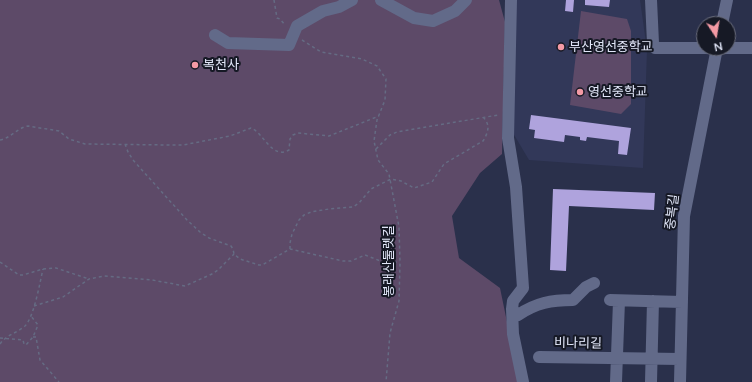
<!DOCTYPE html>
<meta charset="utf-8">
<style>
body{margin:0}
#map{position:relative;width:752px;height:382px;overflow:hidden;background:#2a304b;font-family:Lato,sans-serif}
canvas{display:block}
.north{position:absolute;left:696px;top:16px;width:40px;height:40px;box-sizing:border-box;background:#161925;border:1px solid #686b7a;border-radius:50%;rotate:168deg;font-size:11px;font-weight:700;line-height:16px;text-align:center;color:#e2e7f9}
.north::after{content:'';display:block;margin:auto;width:14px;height:18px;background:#f49aa5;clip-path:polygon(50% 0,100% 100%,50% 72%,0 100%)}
</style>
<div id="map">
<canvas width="752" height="382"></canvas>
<div class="north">N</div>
</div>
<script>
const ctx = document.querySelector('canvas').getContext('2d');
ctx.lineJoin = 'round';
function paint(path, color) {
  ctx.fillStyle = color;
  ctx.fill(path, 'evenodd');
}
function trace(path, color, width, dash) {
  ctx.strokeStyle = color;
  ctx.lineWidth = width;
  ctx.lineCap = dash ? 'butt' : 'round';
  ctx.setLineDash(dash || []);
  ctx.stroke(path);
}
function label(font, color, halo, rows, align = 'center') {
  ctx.font = font + ' Lato,"Noto Sans KR",sans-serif';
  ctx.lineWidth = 4;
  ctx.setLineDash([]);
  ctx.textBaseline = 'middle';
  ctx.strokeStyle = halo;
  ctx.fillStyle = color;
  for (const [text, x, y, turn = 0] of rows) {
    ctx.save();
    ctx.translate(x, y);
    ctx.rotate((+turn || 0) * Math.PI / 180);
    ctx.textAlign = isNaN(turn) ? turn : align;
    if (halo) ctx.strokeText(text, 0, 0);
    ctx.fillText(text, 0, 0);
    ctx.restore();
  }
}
paint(new Path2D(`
 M514 0H640L647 50 643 168 529 160 513 133Z`), '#323859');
paint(new Path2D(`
 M0 0H499L505 22 502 154 480 173 452 216 459 258 500 288 513 351 522 382H0Z
 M581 11 627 19 631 31V104L621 114 570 105Z`), '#5d4a68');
paint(new Path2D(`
 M566 0H574L573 12 565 11Z
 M585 0H610L609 7 585 5Z
 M531 115 631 128 627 155 618 154 619 141 587 137 586 141 580 140V137L565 135 564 142 534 138 535 130 529 129Z
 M553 189 655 193 654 210 569 206 566 271 550 270Z`), '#afa3dd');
trace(new Path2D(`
 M274 0 277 18 280 19 285 25
 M302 40 321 52 362 59 377 66 386 79 385 100 377 120 374 141 378 160 389 174 399 227 400 262 399 301 390 333 386 382
 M0 140C11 138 17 128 28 126L59 131 69 139 85 144 171 145H183L230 136 251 128C263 132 272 160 289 150L290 139 293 135 298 133 329 136 379 116
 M125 144 128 152 133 160 187 220 200 232 209 238 231 246 233 249 234 254 240 259 259 265H262L290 249 343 261H351L365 255 383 262H400
 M376 149 390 135 397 132 498 115
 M290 249V243L292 234 299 220 304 215 311 212 329 209 353 207 359 203 371 189 391 179 401 181 414 188 432 182 444 164 483 141C488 133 491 125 483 117
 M0 262 19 275H23L43 269 56 268 89 279
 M34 306 63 297 89 279 104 276 152 280 185 286 212 274 218 270 234 254
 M33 337H36L40 360 59 382
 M0 338 23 340 24 344 26 345 33 337 38 325 31 316
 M0 344C6 335 17 333 25 326 34 317 40 282 43 269`), '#656b83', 1.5, [3, 3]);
trace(new Path2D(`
 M381 0 414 18 433 21 455 11 466 0
 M511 0 508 138 516 187 523 288 513 301 512 309 518 315C536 303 551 300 573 300L586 287 594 283
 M651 0 653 43 655 48H752
 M722 24 727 0
 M215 35 228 43 289 45 297 26 323 11 339 7 352 0
 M610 300 682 302
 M512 309 513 334 523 382
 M539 357 680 359
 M616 382 619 301
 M651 382 653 301
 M680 382 684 216 717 48`), '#626a89', 12);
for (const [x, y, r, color] of [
 [561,47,4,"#f49aa5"],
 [195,65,4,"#f49aa5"],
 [580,92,4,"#f49aa5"]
]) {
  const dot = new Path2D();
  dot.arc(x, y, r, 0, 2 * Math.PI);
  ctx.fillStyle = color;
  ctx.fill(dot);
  trace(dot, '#161925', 1.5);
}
label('13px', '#e2e7f9', '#161925', [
 ["부산영선중학교",569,47],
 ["복천사",203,65],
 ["영선중학교",588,92]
], 'left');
label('13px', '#e2e7f9', '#161925', [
 ["중복길",672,212,-83],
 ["봉래산둘렛길",389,261,-90],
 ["비나리길",578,343,1]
]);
</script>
